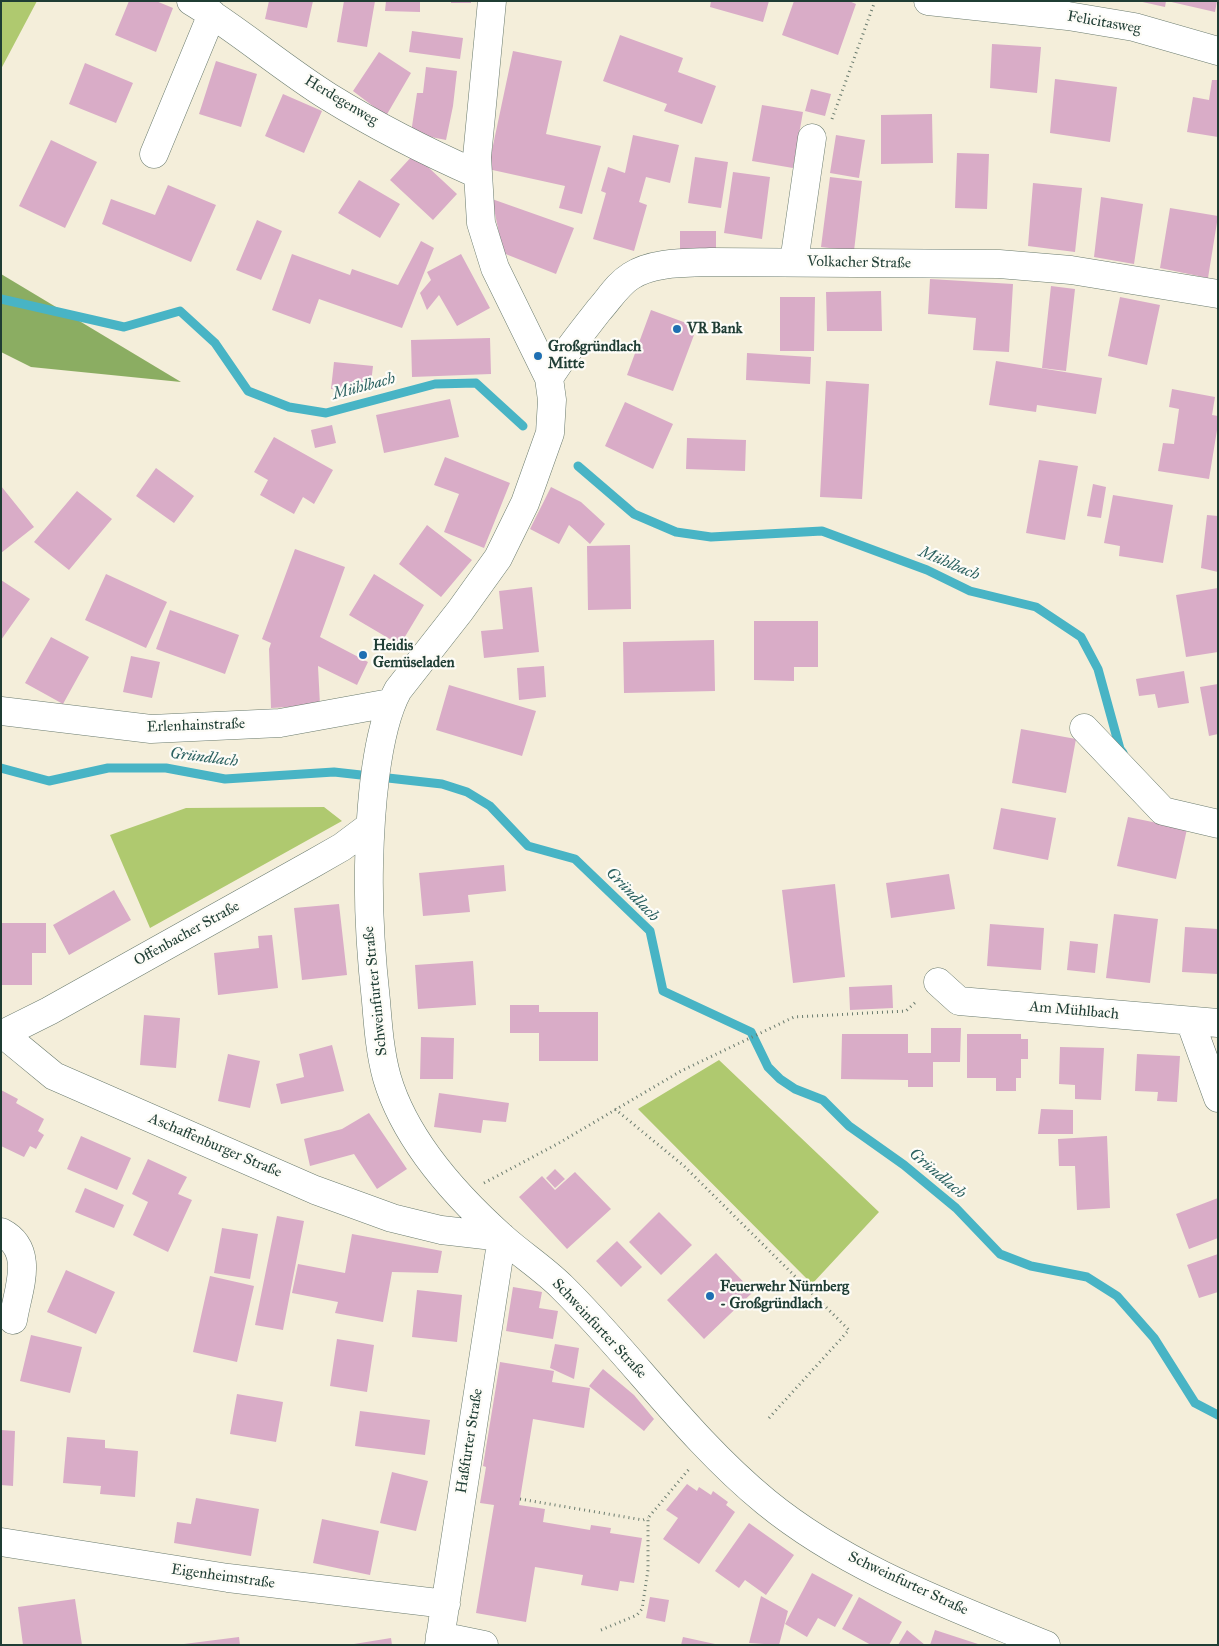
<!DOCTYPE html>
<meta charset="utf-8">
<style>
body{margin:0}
#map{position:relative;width:1219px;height:1646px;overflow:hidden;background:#f4eeda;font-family:"IM FELL Great Primer",serif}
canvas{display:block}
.frame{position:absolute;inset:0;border:2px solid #1f3d34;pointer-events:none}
</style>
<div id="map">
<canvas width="1219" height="1646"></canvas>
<div class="frame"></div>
</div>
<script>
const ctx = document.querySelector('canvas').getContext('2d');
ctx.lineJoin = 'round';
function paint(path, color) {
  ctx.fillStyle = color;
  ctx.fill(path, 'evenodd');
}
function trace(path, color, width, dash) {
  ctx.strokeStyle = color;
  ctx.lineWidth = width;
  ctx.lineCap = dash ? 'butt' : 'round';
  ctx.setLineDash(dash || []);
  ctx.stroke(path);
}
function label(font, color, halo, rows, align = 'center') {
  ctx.font = font + ' "IM FELL Great Primer",serif';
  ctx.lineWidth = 4.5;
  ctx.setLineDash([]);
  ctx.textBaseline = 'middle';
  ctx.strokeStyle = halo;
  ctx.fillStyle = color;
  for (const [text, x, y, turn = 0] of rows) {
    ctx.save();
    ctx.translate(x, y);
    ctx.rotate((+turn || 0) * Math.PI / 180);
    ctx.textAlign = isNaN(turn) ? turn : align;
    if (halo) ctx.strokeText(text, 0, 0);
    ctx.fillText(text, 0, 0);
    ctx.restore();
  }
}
paint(new Path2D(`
 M1 1H37L1 69Z
 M324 807 342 821 150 928 110 835 186 808Z
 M719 1060 879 1212 812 1284 638 1109Z`), '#afc96f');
paint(new Path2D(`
 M1 274 181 382 31 367 1 352Z`), '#8bad62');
trace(new Path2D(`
 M1 299 124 327 180 311 215 343 248 391 289 407 326 413 435 384 476 383 523 426
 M578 466 634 514 676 532 711 537 822 531 927 570 970 591 1036 607 1081 637 1098 669 1120 749 1123 753
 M1 768 49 781 108 768H166L225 779 334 772 442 784 467 792 490 806 528 846 575 859 650 931 663 991 751 1032 768 1067 780 1079 795 1089 823 1100 849 1126 904 1165 956 1208 1000 1254 1031 1266 1087 1277 1117 1296 1154 1338 1195 1403 1218 1415`), '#48b4c5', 9);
paint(new Path2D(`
 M129 1H156L173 8 156 52 115 35Z
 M269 1H313L307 28 265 19Z
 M344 1H375L367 47 337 42Z
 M386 1H420V12L385 11Z
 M451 1H471V3H451Z
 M711 1H769L763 22 710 7Z
 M794 1H849L856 4 838 55 782 35Z
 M1138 1H1166L1165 7Z
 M1167 1H1217L1215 12Z
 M412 31 463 38 460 59 409 52Z
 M620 35 683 58 678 72 716 86 702 124 664 111 667 104 603 81Z
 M992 44 1041 47 1037 93 990 88Z
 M513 51 562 61 546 134 601 146 582 214 559 208 565 186 488 169Z
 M379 52 411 73 386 116 353 91Z
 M216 61 257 74 241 127 199 114Z
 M85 63 133 83 116 123 69 104Z
 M426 67 457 71 453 106 446 140 411 133 417 93H423Z
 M1055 79 1117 87 1110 142 1050 133Z
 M1212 80H1218V137L1187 132 1193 97 1209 100Z
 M811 89 831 94 825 116 805 111Z
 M283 94 322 111 304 153 265 136Z
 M762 105 803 112 793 168 752 161Z
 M932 114 933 163 881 164V115Z
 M633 135 679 145 670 183 646 177 639 202 647 205 634 251 593 239 606 193 601 191 608 167 625 173Z
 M836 135 865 140 859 178 830 173Z
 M51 140 97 162 65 228 19 206Z
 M957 153 989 154 987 209 955 208Z
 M414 154 457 194 433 220 390 180Z
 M695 157 728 162 721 208 688 203Z
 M733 172 770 177 762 239 724 233Z
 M830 177 862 181 854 251 821 247Z
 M359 180 400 204 380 238 338 213Z
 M1033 183 1082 188 1075 252 1028 246Z
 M168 185 216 205 191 262 102 224 111 199 155 215Z
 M1101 197 1143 204 1134 264 1094 257Z
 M492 199 574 228 556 274 503 253Z
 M1170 208 1218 216 1208 278 1160 268Z
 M257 220 282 231 261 280 236 270Z
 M680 231H716V252H680Z
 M421 241 434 248 402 328 319 299 310 324 272 310 292 254 350 275 352 269 398 285Z
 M461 254 490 308 457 326 439 295 427 310 420 293 431 280 427 272Z
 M930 279 1013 284 1009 352 973 350 976 318 928 314Z
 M1051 286 1075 289 1066 371 1042 368Z
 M881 291 882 331H827L826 292Z
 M780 297H815L814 351H780Z
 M1120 297 1160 305 1147 365 1108 356Z
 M651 310 697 327 673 391 627 375Z
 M490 338 491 374 412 377 411 340Z
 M747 353 811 357 810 384 746 380Z
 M996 361 1102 378 1096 414 1037 405 1036 412 989 405Z
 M334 362 373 366 371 383 363 382 362 392 331 389Z
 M826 381 869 384 862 499 820 497Z
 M1172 389 1215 397 1212 415 1218 416V424L1209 479 1158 471 1163 443 1174 444 1179 409 1169 407Z
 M450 399 459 437 384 453 376 415Z
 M625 402 673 424 653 469 605 446Z
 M332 425 336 443 315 448 311 430Z
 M274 437 333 470 314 504 303 497 294 514 260 495 268 480 254 472Z
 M687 438 746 440 745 471 686 469Z
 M445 457 510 483 484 548 444 532 459 494 434 485Z
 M1039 460 1078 466 1065 540 1026 533Z
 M156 468 194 496 174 523 136 496Z
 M1093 484 1106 487 1101 518 1087 516Z
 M1 486 34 527 1 553Z
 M551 487 581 502 605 524 590 544 569 525 559 544 530 529Z
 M77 491 112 519 69 570 34 542Z
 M1113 495 1173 505 1163 563 1119 556 1120 546 1104 543Z
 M1207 515 1218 516V572L1201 568Z
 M427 525 472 560 441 597 399 564Z
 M630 545 631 609 588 610 587 546Z
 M295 549 345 567 320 637 368 662 357 685 318 666 320 705 271 708 269 649 271 643 262 639Z
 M106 574 167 602 146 648 85 620Z
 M374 574 424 605 400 645 349 615Z
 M1 580 30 599 1 640Z
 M532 587 539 652 484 658 481 631 503 629 499 591Z
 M1218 588V652L1186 657 1176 595Z
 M170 610 239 635 225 674 156 649Z
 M754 621H818V667H794V681L754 680Z
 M51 637 89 657 63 704 25 683Z
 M714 640 715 691 624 693 623 642Z
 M131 656 160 662 152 698 123 692Z
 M544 666 546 697 519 700 517 668Z
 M1184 671 1189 703 1158 708 1155 694 1139 696 1136 679Z
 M1218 684V734L1209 736 1200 687Z
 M449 685 536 711 522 756 436 730Z
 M1021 729 1076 739 1066 793 1012 783Z
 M1001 808 1056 818 1048 860 993 849Z
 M1128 817 1187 829 1176 879 1117 866Z
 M504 865 506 891 468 895 470 912 423 916 419 873Z
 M949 874 955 909 891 918 886 883Z
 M835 884 845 977 793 983 782 890Z
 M114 890 131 920 69 955 53 925Z
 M339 904 347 975 302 980 294 908Z
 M1114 914 1158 919 1150 983 1106 978Z
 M1 923H46V953H32V985H1Z
 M990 924 1044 928 1041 970 987 966Z
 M1185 927 1218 929V974L1182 972Z
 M272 935 278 988 218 995 214 953 259 948 258 936Z
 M1070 941 1098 944 1095 973 1067 970Z
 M473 961 476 1005 418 1009 415 965Z
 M892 985 893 1008 850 1010 849 987Z
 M510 1005H539V1012H598V1061H539V1033H510Z
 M144 1015 180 1018 176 1068 140 1065Z
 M931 1028H961L960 1062H933V1087H908V1080L841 1079 842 1034H908V1053H931Z
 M967 1034H1021V1039H1028V1059H1021V1078H1016V1091H996V1078H967Z
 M421 1037 454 1038 453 1079H420Z
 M332 1045 344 1091 281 1104 276 1084 304 1077 299 1054Z
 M1060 1047 1104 1048 1101 1100 1075 1099V1085L1059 1084Z
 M228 1054 260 1061 250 1108 218 1101Z
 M1137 1054 1180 1056 1177 1102 1157 1101 1158 1092 1135 1091Z
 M1 1090 18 1099 16 1103 44 1119 38 1131 44 1135 36 1149 30 1146 24 1157 1 1146Z
 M439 1093 509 1103 506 1122 483 1120 481 1133 434 1127Z
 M1041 1109 1073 1110V1134H1038Z
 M369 1113 407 1169 377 1189 354 1154 310 1166 304 1139 342 1129Z
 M81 1136 131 1158 117 1190 67 1169Z
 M1107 1136 1110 1208 1077 1210 1075 1166H1059L1058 1139Z
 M148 1159 187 1177 178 1194 192 1200 168 1252 133 1235 148 1202 132 1194Z
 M555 1169 565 1179 555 1188 546 1178Z
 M575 1172 611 1209 567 1249 519 1197 542 1176 555 1190Z
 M85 1188 124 1205 114 1228 75 1212Z
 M1218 1198V1238L1189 1249 1176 1214Z
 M659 1212 692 1245 661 1275 629 1242Z
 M277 1216 304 1221 283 1330 255 1325Z
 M222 1228 258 1234 250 1279 214 1273Z
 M352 1234 442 1251 438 1273 392 1272 383 1322 335 1313 338 1302 292 1293 298 1264 345 1273Z
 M617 1241 642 1267 621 1287 596 1261Z
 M716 1253 753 1292 704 1339 667 1300Z
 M1218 1254V1292L1199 1298 1187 1265Z
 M66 1270 115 1292 96 1334 47 1312Z
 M210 1276 254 1286 237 1362 193 1352Z
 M513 1287 542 1292 539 1308 558 1311 553 1339 506 1331Z
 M417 1290 462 1295 457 1342 412 1337Z
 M31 1335 82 1347 70 1393 20 1381Z
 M337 1339 374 1345 367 1392 330 1386Z
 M555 1344 579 1348 574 1379 550 1368Z
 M500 1362 554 1371 552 1382 590 1388 584 1428 533 1419 519 1505 545 1509 543 1522 590 1530 591 1525 611 1528 610 1533 642 1538 634 1583 620 1581 618 1591 581 1585 583 1575 535 1567 526 1622 476 1613 494 1505 480 1503 486 1467 483 1466Z
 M603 1369 634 1395 654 1419 644 1431 589 1386Z
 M237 1394 283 1402 276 1442 230 1434Z
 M360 1411 430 1420 425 1455 355 1446Z
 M1 1430 15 1431 13 1486 1 1485Z
 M67 1437 105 1440V1448L138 1451 135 1497 100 1494 101 1486 63 1483Z
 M392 1472 428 1481 416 1531 380 1523Z
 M687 1484 697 1491 699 1487 711 1495 713 1491 728 1502 726 1505 735 1512 699 1564 663 1539 678 1518 666 1510Z
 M196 1498 259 1509 251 1556 174 1543 177 1522 191 1524Z
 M322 1519 379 1531 370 1575 313 1563Z
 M749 1523 794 1555 766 1595 745 1580 739 1588 715 1571Z
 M812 1573 853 1595 835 1627 818 1618 807 1637 785 1624Z
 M761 1596 788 1611 779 1645 749 1643Z
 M650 1597 669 1600 665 1622 646 1618Z
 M859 1597 902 1622 889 1645H871L842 1629Z
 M75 1599 82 1645H23L18 1607Z
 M907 1630 925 1645H898Z
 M935 1630 978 1644V1645H930Z
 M239 1637 240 1645H184V1644Z
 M683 1637 715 1644V1645H681Z
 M391 1638 392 1645H354V1644Z`), '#d9acc7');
const minor = new Path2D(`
 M191 1C239 30 281 67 329 97 376 126 427 152 477 174
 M492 1 477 157 481 223 495 268 549 378 552 400 550 433 525 503 498 558 460 611 398 690C375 732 370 818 369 866 368 912 371 956 376 1001 378 1026 380 1053 387 1078 405 1139 456 1196 503 1238 522 1255 544 1269 562 1287 632 1356 689 1439 766 1502 848 1569 949 1605 1046 1645
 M928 1 1068 16 1134 27 1218 51
 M154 154 212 14
 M794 262 812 138
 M549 378C564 354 582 332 599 310 609 299 618 284 631 276 652 262 685 263 710 262L999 264 1071 270 1218 294
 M1 711 151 729 280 723 390 703
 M1084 728 1163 811 1218 824
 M938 982 959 1001 1218 1023
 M1190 1021 1218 1098
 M3 1034 54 1076 315 1190 392 1218 441 1230 502 1237 439 1645
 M1 1035 49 1011 314 863 342 847 370 826
 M1 1232C36 1250 18 1289 13 1320
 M1 1542 228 1578 446 1604
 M440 1636 484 1645`);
trace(minor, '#6a7b6e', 29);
trace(new Path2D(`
 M832 119 875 1
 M615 1109 684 1166 849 1330 768 1419
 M484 1183 559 1143 681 1071 794 1017 906 1011 917 1001
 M520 1499 643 1520 648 1518
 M601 1630 637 1615 642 1609 648 1570V1518L690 1468`), '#6a7b6e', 3, [1, 4]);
trace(minor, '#fff', 28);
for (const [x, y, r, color] of [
 [677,329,5,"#1f6fb2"],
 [538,356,5,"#1f6fb2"],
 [363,655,5,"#1f6fb2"],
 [710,1296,5,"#1f6fb2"]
]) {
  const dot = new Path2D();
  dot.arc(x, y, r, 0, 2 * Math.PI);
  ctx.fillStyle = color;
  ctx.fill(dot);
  trace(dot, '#fdfcf7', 2);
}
label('15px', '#1f3d34', '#fdfcf7', [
 ["Felicitasweg",1104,23,10],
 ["Herdegenweg",341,101,31],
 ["Volkacher Straße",859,263,1],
 ["Erlenhainstraße",196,726,-2],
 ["Offenbacher Straße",187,934,-29],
 ["Schweinfurter Straße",376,991,-96],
 ["Am Mühlbach",1074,1011,5],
 ["Aschaffenburger Straße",215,1146,23],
 ["Schweinfurter Straße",599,1329,47],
 ["Haßfurter Straße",470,1441,-81],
 ["Eigenheimstraße",223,1577,8],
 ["Schweinfurter Straße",908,1584,25]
]);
label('bold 15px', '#1f3d34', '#fdfcf7', [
 ["VR Bank",687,329],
 ["Großgründlach",548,347],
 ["Mitte",548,364],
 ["Heidis",373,646],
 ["Gemüseladen",373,663],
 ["Feuerwehr Nürnberg",720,1287],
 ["- Großgründlach",720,1304]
], 'left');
label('italic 16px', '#2b6160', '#fdfcf7', [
 ["Mühlbach",364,387,-15],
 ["Mühlbach",949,564,23],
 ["Gründlach",204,758,7],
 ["Gründlach",632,895,46],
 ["Gründlach",937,1174,40]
]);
</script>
